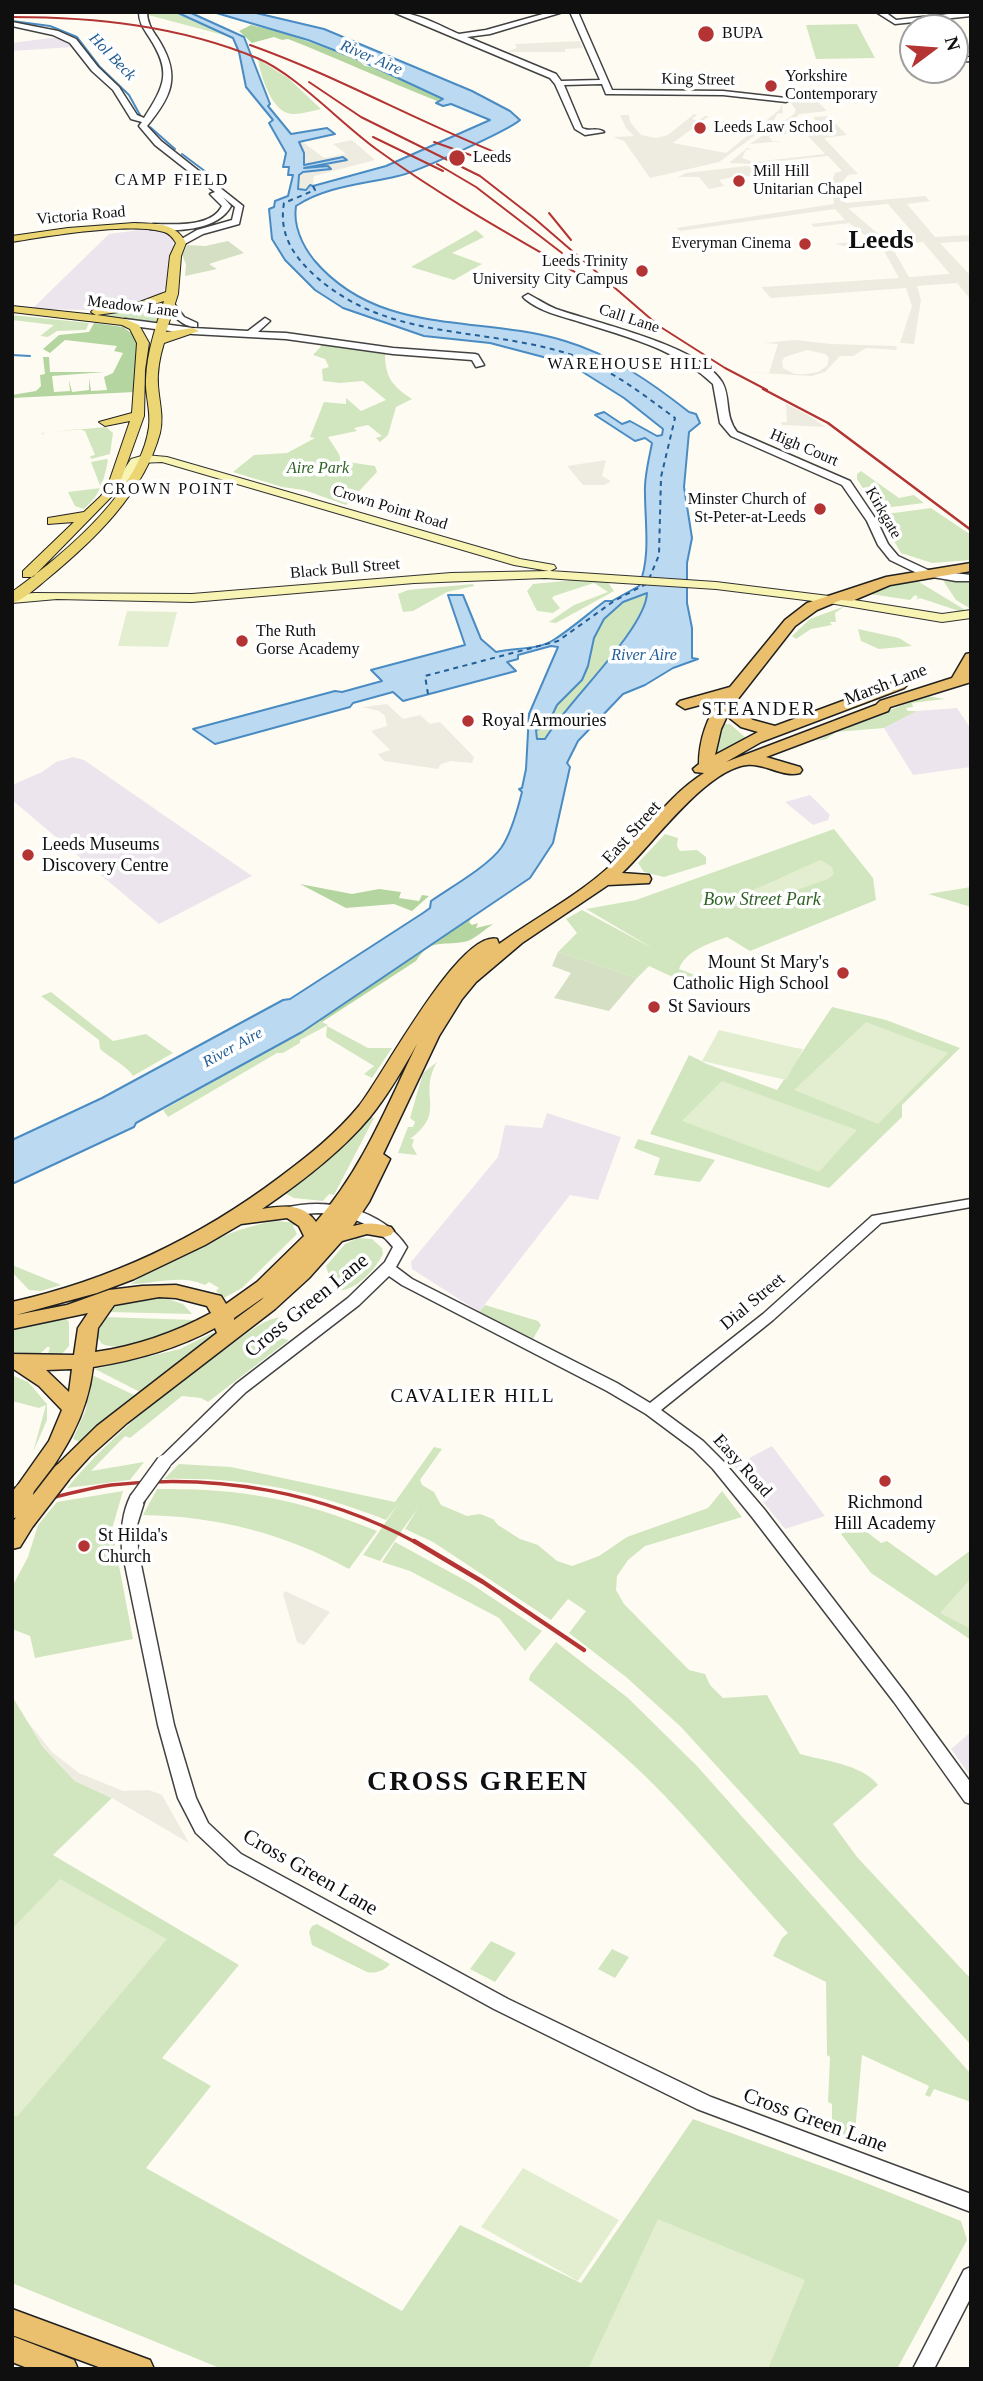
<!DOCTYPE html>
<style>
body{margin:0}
#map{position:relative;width:983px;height:2381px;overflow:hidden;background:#fefcf2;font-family:"Times New Roman",serif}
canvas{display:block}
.frame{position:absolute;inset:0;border:14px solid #0f0f0f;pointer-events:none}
.north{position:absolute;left:899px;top:14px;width:70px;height:70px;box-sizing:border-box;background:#fff;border:2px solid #9f9f9f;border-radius:50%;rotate:74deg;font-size:19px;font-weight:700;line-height:28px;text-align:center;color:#0f0f0f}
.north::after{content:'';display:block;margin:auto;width:24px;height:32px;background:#b33433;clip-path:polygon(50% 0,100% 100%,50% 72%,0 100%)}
</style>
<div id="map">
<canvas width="983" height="2381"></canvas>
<div class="frame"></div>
<div class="north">N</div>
</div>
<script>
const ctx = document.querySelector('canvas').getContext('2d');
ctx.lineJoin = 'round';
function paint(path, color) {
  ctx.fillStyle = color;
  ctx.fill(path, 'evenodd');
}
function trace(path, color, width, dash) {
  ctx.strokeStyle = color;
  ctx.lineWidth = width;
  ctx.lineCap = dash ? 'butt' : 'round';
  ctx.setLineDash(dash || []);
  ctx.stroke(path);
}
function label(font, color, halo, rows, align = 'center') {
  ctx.font = font + ' "Times New Roman",serif';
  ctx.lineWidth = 7;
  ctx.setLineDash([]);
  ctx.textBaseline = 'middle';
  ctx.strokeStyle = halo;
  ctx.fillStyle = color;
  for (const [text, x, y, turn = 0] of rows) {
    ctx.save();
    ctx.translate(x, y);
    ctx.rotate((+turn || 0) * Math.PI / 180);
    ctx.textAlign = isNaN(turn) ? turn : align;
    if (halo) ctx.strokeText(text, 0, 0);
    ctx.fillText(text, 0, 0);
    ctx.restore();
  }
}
paint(new Path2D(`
 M58 37 73 47 12 51V43Z
 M146 229 162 230 170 233 174 239 167 287 160 294 145 300 89 310 32 309 109 234Z
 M957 708 971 729V767L913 775 884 728 917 711Z
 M73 757 84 760 252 876 159 924 12 800V785L42 772 56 762Z
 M810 795 830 815 828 820 813 825 785 802Z
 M547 1113 621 1137 598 1200 570 1195 479 1312 412 1269 411 1262 498 1157 505 1125 542 1128Z
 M772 1446 825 1516 785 1529 734 1466Z
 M971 1732V1777L951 1749Z`), '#ece5ed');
paint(new Path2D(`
 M148 12H176L231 37 148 15Z
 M857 24 875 58 816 59 806 25Z
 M258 59 288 78 321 109C311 111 297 116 287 113 270 107 260 73 258 59Z
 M476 230 484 237 452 253 482 264 454 280 411 267Z
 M163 301 157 322 96 315Z
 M12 315 89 323 86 330 57 331 48 337 40 336 54 325 12 320Z
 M325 342 385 353C385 377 392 386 412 399L396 407 388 435 380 442 376 438 382 436 368 425 354 428 357 431 328 437 339 454 341 461 375 466 377 472 346 505 304 490 282 487 233 472 254 455 287 453 315 438 310 437 324 402 346 404V398L361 411 386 400 363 381 340 383 323 381 322 369 329 367 325 359 313 355Z
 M106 427 113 433 110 454 91 459 90 456 95 455 85 431 78 429 43 433 44 435 41 433Z
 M106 459 108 460C104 481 100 495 84 509L75 506 68 492 101 488 91 462Z
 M861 471 899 498 914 495 924 503 876 509 857 479V474Z
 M931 508 971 535V560L932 563 901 553 879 515Z
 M911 579 919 582 967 611 962 612 920 598 916 600 918 597 915 595 910 600 870 594Z
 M575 580 607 581 614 591 556 623 549 622 574 605 608 592 594 583 554 596 552 598 560 608 553 613 537 611 527 591 533 584Z
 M945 580 971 581V609L956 600 944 582Z
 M473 584 474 586 447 592 413 611 403 612 398 594 408 590Z
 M647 593C646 630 566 703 545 739H537L536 730 547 726 557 705 582 680 588 666 594 638 604 619 623 602Z
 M845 606 835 613 836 622H830L832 625 811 629 796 639 792 636 810 619Z
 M858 629 899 638 912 646 879 649 861 641Z
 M927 696 945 699 912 703 913 707 906 708 908 711H917L884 728 836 732 826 739 817 741 842 728Z
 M723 724H730L746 738 714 755Z
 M834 829 873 878 876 900 750 951 727 937C711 943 686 950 679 969L700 977 694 987 649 966 637 978 558 952 577 933 566 919 582 910 654 949 586 909 636 900Z
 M665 834 678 838 677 846 680 851 697 850 706 857V864L664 877 644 872 638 863Z
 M971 887V907L928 894Z
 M51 992 113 1041 146 1034 173 1053 133 1076C126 1065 110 1058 100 1049L99 1040 41 996Z
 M832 1007 886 1020 960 1048 902 1105V1117L829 1188 650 1134 689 1055 707 1064 777 1090Z
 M318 1020 328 1025 300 1040V1043L283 1053H277L168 1117 163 1110 302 1032Z
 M327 1026 368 1048H392L372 1078 364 1074 374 1066 326 1037Z
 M437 1062C417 1097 448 1111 410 1139H414L412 1146 417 1155 398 1153 408 1127H413L415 1122 410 1118 423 1073Z
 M367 1116 374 1118 334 1195 329 1194 323 1201 294 1198 283 1192Z
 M638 1139 715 1160 700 1182 654 1175 660 1158 634 1148Z
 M277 1221 297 1223 293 1226 297 1234 242 1288 224 1298 216 1291 219 1288 209 1282 205 1285C180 1274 156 1284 131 1284L144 1275C185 1254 231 1227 277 1221Z
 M358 1238 372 1239 382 1248 383 1254C376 1269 354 1293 337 1290L332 1286 326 1266 345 1244Z
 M12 1265 61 1285 41 1291 29 1290 12 1272Z
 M159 1296 183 1304 192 1314 108 1312 117 1300Z
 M485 1305 538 1321 541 1325 533 1339 479 1312Z
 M65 1317 69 1322V1346L61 1355 48 1354 50 1347H47L40 1354 12 1352V1328Z
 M104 1317 194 1320C184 1335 118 1353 102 1344L97 1337Z
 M279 1317 267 1335 289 1340 208 1402 201 1398 182 1396 130 1438 125 1436 91 1471 144 1462 130 1480 67 1488C113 1433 170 1388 228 1347 244 1336 260 1321 279 1317Z
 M214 1332 208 1343 140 1392 95 1369 180 1349Z
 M12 1375 28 1382 47 1404V1420L33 1452 46 1405 39 1408 12 1401Z
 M92 1375 134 1395 80 1442 73 1439 86 1409Z
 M434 1447 442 1449 420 1480 422 1485 434 1492 441 1505 467 1516 480 1514 493 1519 498 1525 520 1539 538 1545 557 1561 572 1566 599 1556 627 1537 708 1508 722 1491 742 1517 645 1546 628 1560 617 1576 616 1590 624 1604 689 1670 705 1674 710 1685 723 1698 767 1695 800 1754C824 1761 862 1764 878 1785L833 1824 857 1857 971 1979V2045L681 1727 626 1677 569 1633 586 1611 568 1599 551 1620 433 1542 405 1529 418 1508 380 1561 363 1555 399 1503 386 1520C309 1490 247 1477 164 1479L179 1464 231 1467 395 1502Z
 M157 1489C241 1488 299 1499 377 1531L349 1569C286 1534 216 1516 143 1515Z
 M123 1491 112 1529 133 1639 35 1658 30 1636 12 1629V1587L28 1557 38 1525 57 1502Z
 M858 1525 881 1543 887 1541 936 1576 971 1550V1640L871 1573 841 1534Z
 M395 1542 470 1583 542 1631 525 1651 499 1618 410 1571 382 1562Z
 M556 1642 628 1698 697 1766 971 2074V2102L934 2089 930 2097 925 2095 929 2086 862 2055 854 2143 832 2135V2104L828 2102 830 2057 827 2055 826 1982 773 1956 782 1938 788 1933C746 1887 706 1839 663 1794 623 1752 576 1715 529 1680L530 1675Z
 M12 1696 43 1747 75 1781 112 1798 53 1855 239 1965 162 2058 211 2086 146 2168 402 2311 460 2225 581 2283 693 2119 851 2177 961 2221 967 2240 897 2369H222L12 2283Z
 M317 1924 390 1964C384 1971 375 1974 367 1972L312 1945 309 1932 312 1926Z
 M491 1941 516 1953 495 1982 470 1969Z
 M612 1949 629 1957 615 1978 598 1969Z`), '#d1e6be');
paint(new Path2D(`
 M251 25 284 33 357 59 365 66 373 67 443 100 434 103 437 101C386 81 337 58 288 39L282 40 274 37 252 43 239 31Z
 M94 323 123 327 131 333 135 332 140 343 135 392 12 398V395L36 391 41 386 40 375 45 374 43 357H49L50 372H105L52 376 54 392 70 391 69 380 72 392 89 390V378L91 391 107 390 104 377 113 373 123 353 114 351 117 346 65 340 50 353 43 349 59 335 89 332Z
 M300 884 352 894 379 889 401 892 399 898 419 901 422 895 429 896 412 911 394 904 346 908Z
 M472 918 469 922 472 925 478 923 476 928 493 924C484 930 474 940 464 942 441 946 431 938 416 961L322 1022 318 1020 466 919Z`), '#b4d59f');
paint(new Path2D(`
 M228 241 244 253 209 264 217 269 185 276 186 264 182 255 187 245 205 246Z
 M558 952 637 978 609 1011 554 998 571 973 552 966Z`), '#d5dfc4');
paint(new Path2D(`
 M127 611 177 612 168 647 118 646Z
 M821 860 832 867 834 874 828 879 763 902 750 891C776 881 795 870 821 860Z
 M866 1022 948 1053 878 1124 794 1090Z
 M719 1030 796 1048 803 1049 786 1080 702 1061Z
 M722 1081 857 1130 819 1172 682 1121Z
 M971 1578V1629L940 1613Z
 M60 1879 167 1939 17 2117 12 2115V1929Z
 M523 2168 619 2220 578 2281 481 2227Z
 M658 2219 805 2280 768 2369H588Z`), '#e2eecf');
paint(new Path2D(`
 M580 41 583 48 565 49V52H507L517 48 515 44Z
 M790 102H818L827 111 800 114 783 127 785 130 820 126 813 117 828 116 833 120 826 122 836 124 847 135 824 138 858 174 848 175 840 185 841 198 846 203 925 196 930 201 907 204 935 237 971 235V241L940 243 968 273H971V300L957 283 917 286 921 300 914 344 900 343 912 306 906 288 771 298 761 287 899 278 884 251 876 244H862L864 248H853L835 244 871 240 849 223 814 227 811 224 845 220 835 209 680 231 676 228 834 204 831 183 835 173 842 171 828 156 751 164 729 163 747 148 753 149 746 150 742 158 754 162 825 154 804 132 769 136 772 141H783L750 144 794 114 796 110ZM888 204 915 235V237L883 238 848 208ZM923 242 949 273V274L909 277 891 246Z
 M782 104 783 113 777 114 773 122 719 162 650 178 624 141 613 137 634 136 626 128 620 115H629L630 122 641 135 656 138 668 135 694 114 697 115 692 119 698 121 705 116H709L673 143 726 153 779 110Z
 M352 140 375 160 314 176 313 186 305 190 296 188 299 175 303 172 330 169 328 166 303 168 347 160 343 157 303 166 304 153 299 143 303 142 324 158 346 154 333 144Z
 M746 166 759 167 770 179 759 181 753 176 733 177 719 180 724 186 709 189 699 177H678L686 173Z
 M795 340 831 344 896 346 897 350 866 348 853 356H840L825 372 812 376 742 372 769 373 778 344 764 343ZM807 350 825 354 829 358 827 366 818 372 805 374H795L783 368 782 361 785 357Z
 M786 404 806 414 826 427 782 425 781 422H787Z
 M606 460 602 476 611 481 605 485H583L567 466Z
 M387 704 403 719 420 715 430 724 440 722 474 757 472 763 451 761 441 764 438 769 384 761 378 754 390 750 371 731 387 726 385 716 379 711 362 707Z
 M285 1591 330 1612 304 1645 297 1642 283 1594Z
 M29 1723 52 1752 79 1773 123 1791 149 1790 162 1795 189 1843 112 1798 75 1781 43 1747Z`), '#eeece1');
const water = new Path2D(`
 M176 12H189L244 37 270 104 268 106 291 134 327 128 335 134 299 142 304 153V165L343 157 347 160 304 168 328 166 331 169 303 172 299 175 298 189 306 190 310 185 313 186 386 166 490 120 451 104 443 106 436 103 443 99 357 59 308 40 213 12H252L324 29 472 91 510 111 520 120C509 130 415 173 398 176 365 184 326 186 296 206 293 225 302 245 314 260 380 338 478 314 565 341 612 355 651 382 689 412L696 414 700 423 689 432 684 487 692 538 687 563V603L692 628V658L698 659 673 668 645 685 623 694 578 741 567 763 570 767 553 843 530 878 302 1032 136 1123 134 1127 12 1184V1140L102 1098 283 1000 290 999 423 913 430 908 431 901C451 887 487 867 501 848 511 834 518 808 522 792L519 789 522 788 526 769 529 714 558 647 551 646 518 655V659L507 662 516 671 403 701 393 692 353 703 350 707 215 744 193 729 335 691 342 692 382 681 371 670 465 645 448 595H463L481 639 496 652C513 647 538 651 555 639 572 628 589 613 605 601H612L639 586C651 556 645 524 645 493 644 477 649 459 652 443L645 438 635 441 595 415 604 412 622 424 630 421 657 436 662 435 663 429 624 398 570 364 490 343 424 336 343 308 315 290 285 260 272 239 269 209 274 207 275 201 288 196 293 175H288L289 167H283L286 153 269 123 273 120 246 87 239 52 233 38ZM647 593C646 629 566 703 545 739H537L536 730 547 726 557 705 582 680 588 666 594 638 604 619 623 602Z`);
paint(water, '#bbdaf1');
trace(water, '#498bc2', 2);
trace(new Path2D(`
 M12 21 50 26 77 37 100 67 129 95 140 115
 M150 127 175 149
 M182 154 210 175
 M12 355 30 356`), '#498bc2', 2);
trace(new Path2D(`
 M313 186 315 190 284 203C279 232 291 253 312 273 385 341 477 326 566 353 607 366 641 393 675 418L661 477 659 555 649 579
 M428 694 425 676 558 641 614 601 646 584`), '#235e96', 2, [5, 4.5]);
const tertiary = new Path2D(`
 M139 12H147C147 25 154 32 160 42 181 77 171 97 147 126L161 141 243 206 239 224 203 234 181 246 178 245V241L197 230 232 220 235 207 223 197 231 206C218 231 175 232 150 229L149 227 153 224C174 224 211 228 222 206L210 194 215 192 155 145 139 126 142 122 131 119 113 90 92 71 70 43 53 35 12 26V22L58 31 76 39 98 67 119 87 137 115 144 118C165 85 172 72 149 37 144 29 139 23 139 12Z
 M393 12C417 12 440 26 459 34L486 30 550 12H563L490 34 467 37 556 74 561 81 600 80 570 12H578L612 90 723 91 786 98 790 100 786 102 723 95 609 94H606L602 84 564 85 582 128C589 132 598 127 604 132L585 135 575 129 555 84 550 78Z
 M876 12H885L896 20 966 12H971V16L895 24Z
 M971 57V61L955 62V58Z
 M528 294C538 299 546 305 556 309 596 323 701 346 722 382 731 397 724 415 737 432L850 481 877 521 888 544 898 556 928 570 971 575V581H956L921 575 890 560 878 545 867 521 842 485 731 436 720 423 713 384C677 349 627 337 580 322 561 316 541 312 525 299L523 297Z
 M166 301H172L184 317 197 323V327C181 327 173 315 164 303Z
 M265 318 270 321 258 332 286 333 393 348 475 354 478 355 484 365 476 367 472 360 393 354 286 339 193 334 125 325 120 322 125 319 193 328 248 331Z
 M971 1199V1207L881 1223 773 1320 661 1410 703 1441 723 1461 764 1509 906 1694 971 1783V1804L965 1802 894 1702 752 1517 713 1469 693 1449 646 1414 607 1391 402 1285 389 1276 359 1305 246 1392 169 1466H159L156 1462 236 1384 348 1298 385 1262 393 1247C375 1224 347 1214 319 1213 307 1213 296 1217 285 1214L283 1211 285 1208C328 1197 382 1209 407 1247L396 1267 412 1279 617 1383 650 1403 763 1314 872 1216Z
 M137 1493 143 1495 145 1499 137 1525 138 1550 174 1725 196 1798 208 1823 241 1854 508 1999 711 2097 971 2194V2212L697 2109 494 2009 229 1864 196 1833 178 1798 158 1725 122 1550C121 1530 122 1513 131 1495Z
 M971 2267V2297L934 2369H913L964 2270Z`);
const secondary = new Path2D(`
 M145 455 167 457 520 559 554 565 556 568 550 571 716 582 829 596 942 614 971 610V618L942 622 829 603 716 589 545 578 414 583 192 602 57 599 12 603V595L34 593 192 594 451 573 549 571 514 565 162 462 139 463C132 475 124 492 109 490V486L118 479 131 459Z`);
const primary = new Path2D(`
 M134 223C155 224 176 222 186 243L181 256 178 294 166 332 193 328 199 331 164 343C160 356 157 371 158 385 159 401 164 417 160 433 144 493 93 541 47 579 37 587 25 599 12 603V592C62 556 140 492 149 427 151 410 145 395 146 379 147 352 156 326 164 301L139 309 97 315 125 319 139 325 149 343 145 370 144 416 117 491 33 577H23V571L74 522 48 524V518L84 512 100 497 107 488 130 421 105 426 99 422 132 413 137 343 130 329 122 325 12 312V306L96 315 91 312 93 310 137 303 166 292 170 256 176 243C173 238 170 234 164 232 132 222 47 236 12 242V236L68 228Z`);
const trunk = new Path2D(`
 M971 563V571L890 585 852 601 841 600 817 610 795 626 734 704 740 712 753 720 775 726 894 682H904L907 685 904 688 761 742 726 762 876 705 880 701 952 678 966 654 971 653V682L890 707 888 711 766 757 800 767 802 770 800 773C783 778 765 763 747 765 706 769 652 845 622 873L649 875 651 879 649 883 608 885 522 943 476 982 462 999 439 1036 383 1154 390 1159 369 1202 353 1226C367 1222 377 1223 391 1227L394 1231 391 1235 384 1237 367 1234 342 1241 309 1278 275 1309 127 1423 90 1456 70 1478 62 1480 54 1478 51 1473 54 1468 97 1426 217 1333 215 1328C177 1349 136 1360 93 1367 87 1419 62 1455 32 1497L24 1500 16 1497 13 1492 49 1441 62 1410 39 1386 12 1368V1354L74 1355 78 1328 88 1313 12 1329V1302C111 1280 199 1238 280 1177 308 1156 336 1134 359 1106 382 1078 459 930 497 939L499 944C535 918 576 897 609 867 642 837 666 797 704 773L695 772 693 769 699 764C699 741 707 715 722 699L685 709 677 704 680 701 730 687 785 620 807 603 886 577ZM727 716 741 727 758 732 715 755 721 729ZM417 1044C387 1106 362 1170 316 1222 302 1202 283 1206 262 1209 300 1183 340 1153 370 1117 388 1095 403 1069 417 1044ZM287 1218 299 1226 304 1236 257 1282 226 1304 221 1296 176 1285 142 1286 109 1290 67 1305 16 1315 97 1293 134 1279 205 1245 241 1224ZM159 1297 176 1298 207 1306 211 1313C174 1333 137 1346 95 1352L98 1328 114 1305ZM264 1297 261 1300 234 1320V1318ZM72 1369 69 1392 46 1370Z
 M25 1513 33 1516 36 1521 20 1547 12 1549V1523L17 1516Z
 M12 2309 150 2360 154 2369H104L12 2335Z
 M12 2336 74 2360 78 2369H30L12 2362Z`);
trace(tertiary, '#424242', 3);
trace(secondary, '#313131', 2);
trace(primary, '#202020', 2);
trace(trunk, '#202020', 3);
paint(tertiary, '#fff');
paint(secondary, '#f8f4b3');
paint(primary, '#ecd674');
paint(trunk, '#eac06e');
trace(new Path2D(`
 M12 17C96 17 179 26 257 58 296 74 342 125 379 151 446 200 520 240 592 282
 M250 45C340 77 423 125 512 159
 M309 82 361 117 480 176 534 218 659 326 725 368 767 390
 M373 137 443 171
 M434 142 493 163
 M437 164 476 187 562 253
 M549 213 571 240`), '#b33433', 2);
trace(new Path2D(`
 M763 389 828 423 971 530`), '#b33433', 2.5);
trace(new Path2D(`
 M12 1508C45 1500 77 1490 111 1485 217 1473 323 1492 417 1543`), '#b33433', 3.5);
trace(new Path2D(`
 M414 1541 483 1582 584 1650`), '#b33433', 4.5);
const tertiaryBridge = new Path2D(`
 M137 1499 164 1462`);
const trunkBridge = new Path2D(`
 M12 1509 24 1492
 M25 1521 62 1473`);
trace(tertiaryBridge, '#424242', 17, []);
trace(trunkBridge, '#202020', 22, []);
trace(tertiaryBridge, '#fff', 14);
trace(trunkBridge, '#eac06e', 19);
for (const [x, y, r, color] of [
 [706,34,9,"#b33433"],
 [771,86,7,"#b33433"],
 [700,128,7,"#b33433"],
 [457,158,9,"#b33433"],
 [739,181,7,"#b33433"],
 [805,244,7,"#b33433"],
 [642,271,7,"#b33433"],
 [820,509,7,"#b33433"],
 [242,641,7,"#b33433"],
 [468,721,7,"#b33433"],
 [28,855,7,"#b33433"],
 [843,973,7,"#b33433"],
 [654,1007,7,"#b33433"],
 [885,1481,7,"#b33433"],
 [84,1546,7,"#b33433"]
]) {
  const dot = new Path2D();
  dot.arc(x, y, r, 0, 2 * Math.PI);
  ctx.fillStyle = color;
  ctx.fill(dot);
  trace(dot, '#fff', 2.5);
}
label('16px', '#0f0f0f', '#fff', [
 ["BUPA",722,34],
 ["Yorkshire",785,77],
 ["Contemporary",785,95],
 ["Leeds Law School",714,128],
 ["Leeds",473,158],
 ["Mill Hill",753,172],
 ["Unitarian Chapel",753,190],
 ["Everyman Cinema",791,244,"right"],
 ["Leeds Trinity",628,262,"right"],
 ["University City Campus",628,280,"right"],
 ["Minster Church of",806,500,"right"],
 ["St-Peter-at-Leeds",806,518,"right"],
 ["The Ruth",256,632],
 ["Gorse Academy",256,650]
], 'left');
label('italic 16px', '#235e96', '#fff', [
 ["Hol Beck",112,57,46],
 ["River Aire",371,58,23],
 ["River Aire",644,656],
 ["River Aire",233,1048,-29]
]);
label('16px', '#0f0f0f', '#fff', [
 ["King Street",698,80,1],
 ["Victoria Road",81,216,-5],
 ["Meadow Lane",133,307,7],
 ["Call Lane",629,319,18],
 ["High Court",804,448,23],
 ["Crown Point Road",390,508,17],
 ["Kirkgate",883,513,60],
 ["Black Bull Street",345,569,-5]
]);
ctx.letterSpacing = '2px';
label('16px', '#0f0f0f', '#fff', [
 ["CAMP FIELD",172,181],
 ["WAREHOUSE HILL",631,365],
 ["CROWN POINT",169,490]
]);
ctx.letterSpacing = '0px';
label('italic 16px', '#2e6225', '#fff', [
 ["Aire Park",318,469]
]);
label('18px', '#0f0f0f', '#fff', [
 ["Marsh Lane",886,685,-21],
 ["East Street",632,833,-48],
 ["Dial Street",753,1302,-40],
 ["Easy Road",742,1466,48]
]);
label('18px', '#0f0f0f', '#fff', [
 ["Royal Armouries",482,721],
 ["Leeds Museums",42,845],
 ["Discovery Centre",42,866],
 ["Mount St Mary's",829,963,"right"],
 ["Catholic High School",829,984,"right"],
 ["St Saviours",668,1007],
 ["Richmond",885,1503,"center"],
 ["Hill Academy",885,1524,"center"],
 ["St Hilda's",98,1536],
 ["Church",98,1557]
], 'left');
label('italic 18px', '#2e6225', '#fff', [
 ["Bow Street Park",762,900]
]);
ctx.letterSpacing = '2px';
label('19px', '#0f0f0f', '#fff', [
 ["STEANDER",759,710],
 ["CAVALIER HILL",473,1397]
]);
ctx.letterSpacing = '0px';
label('21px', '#0f0f0f', '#fff', [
 ["Cross Green Lane",307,1306,-39],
 ["Cross Green Lane",310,1873,30],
 ["Cross Green Lane",815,2121,20]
]);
label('bold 26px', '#0f0f0f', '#fff', [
 ["Leeds",881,241]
]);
ctx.letterSpacing = '2px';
label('bold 28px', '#0f0f0f', '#fff', [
 ["CROSS GREEN",478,1783]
]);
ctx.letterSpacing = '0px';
</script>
